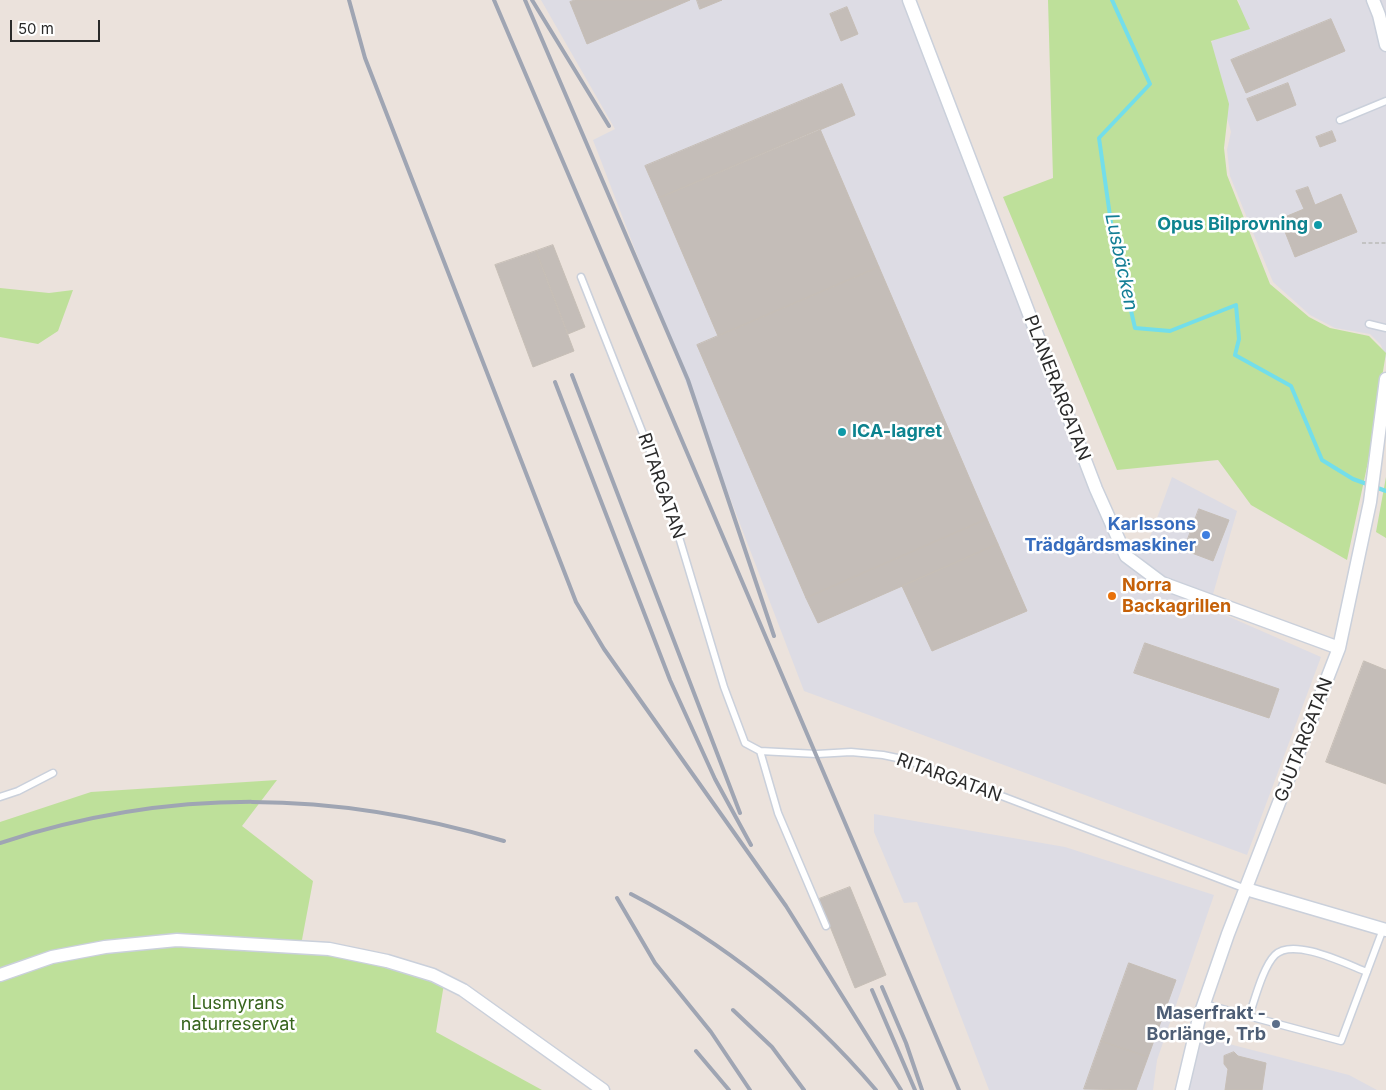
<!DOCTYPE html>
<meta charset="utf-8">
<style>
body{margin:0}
#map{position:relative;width:1386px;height:1090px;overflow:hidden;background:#ebe2dc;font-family:Inter,sans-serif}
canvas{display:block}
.scale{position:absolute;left:10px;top:20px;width:90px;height:22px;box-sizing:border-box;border:2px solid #2a2a2a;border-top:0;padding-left:6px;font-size:15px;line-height:18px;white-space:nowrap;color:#2a2a2a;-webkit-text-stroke:4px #fff;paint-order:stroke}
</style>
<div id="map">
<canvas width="1386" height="1090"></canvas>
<div class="scale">50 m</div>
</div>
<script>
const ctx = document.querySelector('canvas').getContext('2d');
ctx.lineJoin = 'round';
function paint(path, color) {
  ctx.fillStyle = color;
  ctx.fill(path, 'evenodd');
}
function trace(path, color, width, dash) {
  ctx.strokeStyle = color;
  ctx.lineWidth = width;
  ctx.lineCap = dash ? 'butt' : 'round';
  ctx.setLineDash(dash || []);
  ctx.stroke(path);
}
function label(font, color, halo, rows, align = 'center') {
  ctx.font = font + ' Inter,sans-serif';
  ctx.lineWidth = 5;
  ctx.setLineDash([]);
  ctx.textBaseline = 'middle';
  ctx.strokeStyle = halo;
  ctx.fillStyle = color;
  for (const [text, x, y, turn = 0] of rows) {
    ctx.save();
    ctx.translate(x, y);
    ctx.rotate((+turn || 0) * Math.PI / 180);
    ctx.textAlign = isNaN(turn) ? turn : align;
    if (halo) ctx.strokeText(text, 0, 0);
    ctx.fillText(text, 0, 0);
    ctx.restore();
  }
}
paint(new Path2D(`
 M541 0H909L1127 556 1145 551 1172 477 1237 511 1209 608 1321 657 1247 855 804 691 593 140 615 129Z
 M1238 0H1386V360L1381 345 1370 334 1335 328 1310 315 1273 282 1230 176 1227 150 1231 132 1208 47 1240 4Z
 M874 814 1065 847 1214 895 1157 1060 1153 1090H989L917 902 904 903 874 832Z
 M1202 1037 1349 1075 1377 1090H1186Z`), '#dddce4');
paint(new Path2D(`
 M1048 0H1237L1250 29 1211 41 1229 104 1224 148 1227 175 1270 284 1309 317 1330 328 1369 336 1386 353 1368 462 1347 560 1251 505 1218 460 1117 470 1003 197 1053 178Z
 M0 288 49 293 73 290 58 331 38 344 0 337Z
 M1386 477V538L1376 532Z
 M277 780 242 826 313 881 301 945 342 950 444 984 436 1032 542 1090H0V822L91 792Z`), '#bee09a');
trace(new Path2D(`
 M1112 0 1150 84 1099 138 1111 223 1135 328 1170 331 1236 305 1239 339 1235 355 1291 386 1322 460 1353 479 1386 491`), '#73deea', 4);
const building = new Path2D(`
 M575 0H690L587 44 570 2Z
 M697 0H722L700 9Z
 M847 7 858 34 841 41 830 14Z
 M1331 19 1345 51 1246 93 1231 60Z
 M1288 83 1296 105 1257 121 1247 99Z
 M842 84 855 115 659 198 645 166Z
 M820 129 879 267 718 336 659 198Z
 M1332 131 1336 141 1320 147 1316 137Z
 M1308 187 1315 205 1341 194 1357 232 1295 257 1280 219 1304 209 1296 191Z
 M553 245 585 327 568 334 536 251Z
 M536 251 574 351 533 367 495 265Z
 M879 267 987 519 806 598 697 345Z
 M1199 509 1229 520 1213 561 1184 550Z
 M987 519 998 544 818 623 806 598Z
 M998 544 1027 611 932 651 902 586Z
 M1145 643 1279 689 1269 718 1134 673Z
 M1364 661 1386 670V784L1326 762Z
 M850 887 886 975 855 988 819 899Z
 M1129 963 1176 980 1148 1057 1101 1041Z
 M1101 1041 1148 1057 1136 1090 1084 1089Z
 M1234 1052 1238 1056 1266 1063 1262 1090H1225L1228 1069 1224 1064V1056Z`);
paint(building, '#c4bdb8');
trace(building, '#c6beb6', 1);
const lane = new Path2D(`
 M1340 120 1386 101
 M581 277 664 487 724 687 745 743 760 751 817 754 851 752 883 755 907 760 1246 889
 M1369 324 1386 328
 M760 751 778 813 826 926
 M0 797 18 791 53 773
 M1204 1004 1341 1041 1383 929
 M1249 1016C1255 999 1263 967 1275 955 1293 937 1346 964 1367 972`);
const street = new Path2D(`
 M909 0 1096 489 1126 556 1162 583 1339 648
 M1373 0 1379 15 1386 45
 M1246 889 1386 930
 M0 975 52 957 105 947 177 940 329 949 387 961 433 975 463 990 603 1090
 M1182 1090 1199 1018 1228 934 1339 648 1370 502 1386 379`);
trace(lane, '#cad0db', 9);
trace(street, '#cad0db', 15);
trace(new Path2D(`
 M1362 243H1386`), '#c3c3c3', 2, [4, 2.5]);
trace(lane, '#fff', 6);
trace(street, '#fff', 12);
trace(new Path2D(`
 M349 0 365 58 576 602 604 649 786 906 901 1090
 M494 0 959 1090
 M525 0 688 380 774 636
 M532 0 609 126
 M572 375 740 813
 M555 382 670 680 715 779 751 845
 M0 843C171 787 333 790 504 841
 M631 894C725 943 807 1009 876 1090
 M617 898 655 963 711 1032 750 1090
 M882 987 906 1043 922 1090
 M872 990 915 1090
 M733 1010 772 1047 804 1090
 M696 1051 729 1090`), '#9fa5b3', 4);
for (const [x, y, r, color] of [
 [1318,225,5,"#0f9aa8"],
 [842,432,5,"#0f9aa8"],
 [1206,535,5,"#3f7fe0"],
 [1112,596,5,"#e8710a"],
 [1276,1024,5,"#5c6f8a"]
]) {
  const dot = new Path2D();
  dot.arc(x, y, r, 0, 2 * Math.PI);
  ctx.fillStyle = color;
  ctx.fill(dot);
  trace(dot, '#fff', 2);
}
label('bold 18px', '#0d838f', '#fff', [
 ["Opus Bilprovning",1308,225],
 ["ICA-lagret",852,432,"left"]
], 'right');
label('18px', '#2a2a2a', '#fff', [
 ["PLANERARGATAN",1057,388,69],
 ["RITARGATAN",661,486,71],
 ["GJUTARGATAN",1304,740,-69],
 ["RITARGATAN",949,778,20]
]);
label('bold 18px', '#366cbe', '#fff', [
 ["Karlssons",1196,525],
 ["Trädgårdsmaskiner",1196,546]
], 'right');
label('bold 18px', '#c56008', '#fff', [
 ["Norra",1122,586],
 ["Backagrillen",1122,607]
], 'left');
label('18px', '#37641d', '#fff', [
 ["Lusmyrans",238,1004],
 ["naturreservat",238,1025]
]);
label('bold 18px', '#4e5e75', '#fff', [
 ["Maserfrakt -",1266,1014],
 ["Borlänge, Trb",1266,1035]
], 'right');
label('italic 19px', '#127e95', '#fff', [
 ["Lusbäcken",1121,262,78]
]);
</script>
